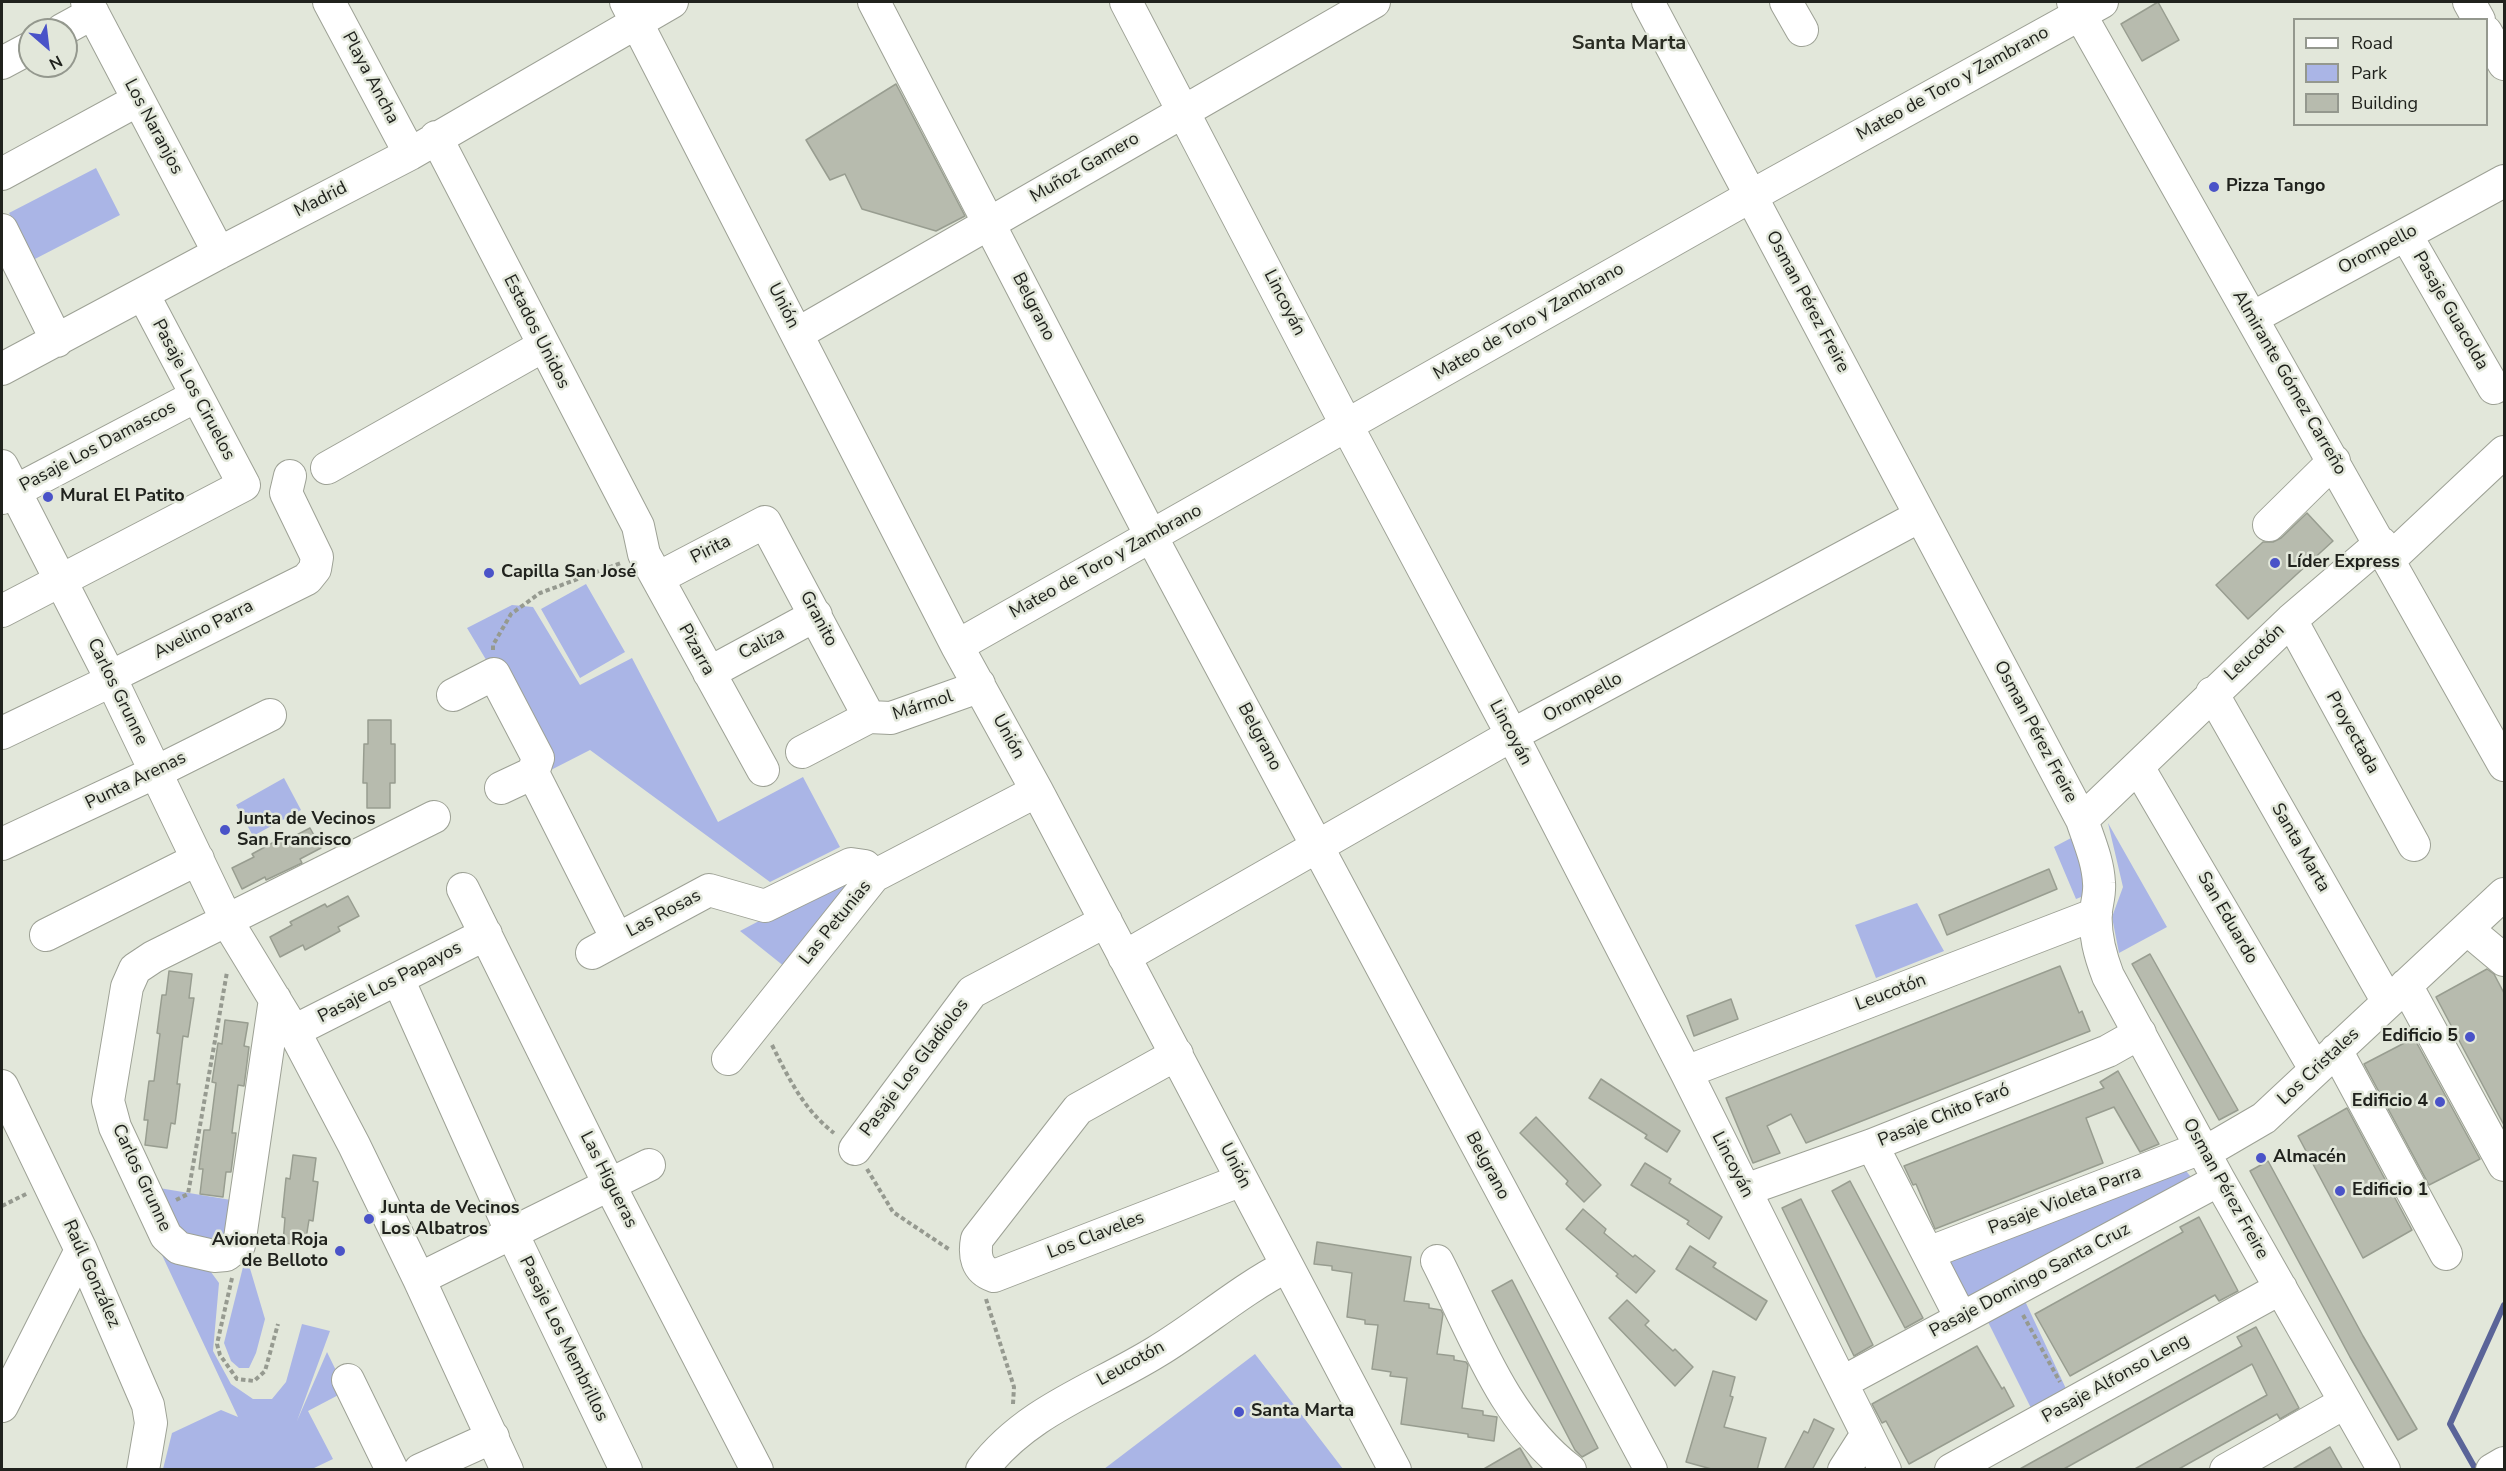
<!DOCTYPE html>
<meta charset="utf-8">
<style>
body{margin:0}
#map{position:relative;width:2506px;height:1471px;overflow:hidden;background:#e2e7da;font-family:"Nunito Sans",sans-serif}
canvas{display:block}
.frame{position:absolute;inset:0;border:3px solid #20221d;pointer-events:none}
.legend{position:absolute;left:2293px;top:18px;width:195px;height:108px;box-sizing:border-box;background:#e2e7da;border:2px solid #94988e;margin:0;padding:8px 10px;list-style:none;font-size:18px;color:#20221d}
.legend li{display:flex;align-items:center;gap:12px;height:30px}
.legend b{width:30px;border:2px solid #94988e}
.north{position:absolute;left:18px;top:18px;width:60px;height:60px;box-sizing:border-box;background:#e2e7da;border:2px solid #94988e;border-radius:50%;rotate:152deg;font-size:16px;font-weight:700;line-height:24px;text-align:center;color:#20221d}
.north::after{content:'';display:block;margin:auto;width:21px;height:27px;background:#4a53c8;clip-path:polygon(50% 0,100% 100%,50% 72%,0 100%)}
</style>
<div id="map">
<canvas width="2506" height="1471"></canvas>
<div class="frame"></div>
<ul class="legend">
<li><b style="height:8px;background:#fff"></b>Road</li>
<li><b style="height:16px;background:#aab5e6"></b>Park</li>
<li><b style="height:16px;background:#b7bbae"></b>Building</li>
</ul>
<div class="north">N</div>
</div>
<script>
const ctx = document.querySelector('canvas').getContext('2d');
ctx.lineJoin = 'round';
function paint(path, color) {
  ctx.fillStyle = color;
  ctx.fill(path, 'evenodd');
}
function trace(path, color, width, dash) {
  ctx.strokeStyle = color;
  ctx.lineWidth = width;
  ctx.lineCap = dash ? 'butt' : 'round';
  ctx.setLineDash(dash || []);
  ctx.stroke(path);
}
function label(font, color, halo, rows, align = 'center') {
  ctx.font = font + ' "Nunito Sans",sans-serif';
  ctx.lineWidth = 5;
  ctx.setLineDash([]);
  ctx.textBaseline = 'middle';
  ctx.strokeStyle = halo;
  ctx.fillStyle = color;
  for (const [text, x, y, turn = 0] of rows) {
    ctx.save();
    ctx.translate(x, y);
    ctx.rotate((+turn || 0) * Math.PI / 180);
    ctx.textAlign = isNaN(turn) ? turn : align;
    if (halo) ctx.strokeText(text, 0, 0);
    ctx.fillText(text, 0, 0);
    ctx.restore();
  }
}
paint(new Path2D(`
 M96 168 120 215 33 260 9 213Z
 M586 584 625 652 580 678 541 609Z
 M512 605 533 607 580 685 632 658 718 822 803 777 840 847 770 882 590 750 545 773 488 663 467 628Z
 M284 778 301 810 253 836 236 805Z
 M2108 823 2167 927 2119 953 2112 917 2123 887Z
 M2073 837 2085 864 2086 895 2076 899 2054 847Z
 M856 870 860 877 785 967 740 931Z
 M1917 903 1944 951 1876 978 1855 925Z
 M2182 1166 2195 1182 1970 1303 1946 1258Z
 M153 1187 237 1201 231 1239 180 1243Z
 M162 1255 208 1268 219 1283 213 1351 231 1384 253 1399H272L286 1382 302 1324 330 1331 297 1421 327 1352 346 1391 308 1411 333 1459 312 1469H163L172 1433 221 1410 238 1417Z
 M246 1255 265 1319 256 1353 249 1368H239L231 1361 224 1343Z
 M2025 1301 2068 1393 2033 1412 1988 1322Z
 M1255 1354 1343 1469H1104Z`), '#aab5e6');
trace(new Path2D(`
 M2476 1470 2450 1424 2504 1305`), '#5a6498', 6);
const building = new Path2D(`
 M2158 2 2179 40 2142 61 2121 24Z
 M896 84 965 216 936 231 862 209 845 174 830 180 806 140Z
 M2307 513 2333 541 2248 619 2216 585 2263 542H2273L2281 538Z
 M368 720H391V744H395V783H390V808H367V783H363L364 744H368Z
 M310 828 321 848 300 859 302 863 266 880 265 877 242 889 232 868 254 857 252 854 287 835 289 839Z
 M2049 869 2057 889 1947 935 1939 915Z
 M348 896 359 916 338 927 340 931 305 950 303 945 280 957 270 937 292 925 290 922 325 904 327 907Z
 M2150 954 2238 1110 2219 1120 2132 964Z
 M2060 966 2079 1013 2082 1011 2090 1031 1806 1143 1791 1114 1767 1126 1780 1153 1753 1163 1726 1098Z
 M2487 969 2494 974 2505 995V1127L2436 997Z
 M169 971 192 974 189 998H194L188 1037 183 1036 177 1084H180L175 1124 171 1123 167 1148 145 1145 148 1120H144L149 1081H154L160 1034 157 1033 162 995H166Z
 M1731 999 1738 1019 1694 1036 1687 1016Z
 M225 1020 248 1023 244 1046 249 1047 244 1086 238 1085 232 1133H236L231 1172H226L223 1197 200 1194 203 1169H199L204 1130H210L216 1083 212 1082 218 1043 222 1044Z
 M2414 1038 2480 1159 2429 1185 2364 1064Z
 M2118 1071 2159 1144 2140 1152 2114 1107 2086 1118 2103 1163 1935 1229 1916 1184 1913 1185 1904 1166 2104 1088 2100 1082Z
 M1601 1079 1680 1131 1667 1152 1645 1138 1647 1135 1589 1098Z
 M2347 1108 2412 1230 2363 1258 2298 1136Z
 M1536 1117 1601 1185 1584 1202 1566 1184 1568 1181 1520 1133Z
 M293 1155 316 1158 313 1181 318 1182 313 1221 309 1220 305 1245 283 1243 285 1218 282 1217 286 1178 290 1179Z
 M2268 1161 2363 1336 2417 1429 2398 1440 2350 1357 2250 1171Z
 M1645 1163 1671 1179 1669 1183 1722 1217 1709 1239 1687 1224 1689 1221 1631 1185Z
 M1850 1181 1923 1318 1905 1328 1832 1191Z
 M1801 1199 1873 1345 1854 1356 1782 1208Z
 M1583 1209 1606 1229 1604 1233 1633 1257 1635 1255 1655 1271 1636 1293 1616 1276 1618 1274 1566 1229Z
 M2199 1217 2238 1291 2219 1301 2215 1295 2070 1376 2035 1314 2183 1232 2180 1227Z
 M1317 1242 1411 1257 1404 1301 1429 1304V1308L1441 1310 1443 1314 1437 1354 1454 1356V1360L1466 1362 1468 1365 1462 1408 1483 1411V1415L1497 1417 1494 1441 1468 1437V1434L1401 1424 1407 1378 1390 1376 1391 1372 1372 1369 1378 1325 1365 1324V1320L1347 1317 1352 1273 1332 1270V1266L1314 1264Z
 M1690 1246 1716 1263 1713 1267 1767 1301 1756 1320 1676 1269Z
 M1512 1280 1598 1448 1582 1457 1575 1450 1492 1291Z
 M1627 1300 1649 1321 1645 1325 1673 1351 1675 1349 1693 1367 1675 1386 1609 1318Z
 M2256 1327 2299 1408 2280 1419 2277 1414 2177 1470H2133L2267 1395 2252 1364 2062 1470H2018L2242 1346 2237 1337Z
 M1977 1346 2002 1389 2004 1387 2014 1406 1909 1464 1886 1421 1882 1423 1872 1404Z
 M1713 1371 1735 1377 1730 1396 1733 1397 1724 1427 1766 1438 1757 1470H1715L1686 1462Z
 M1814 1419 1834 1429 1812 1470H1784L1804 1431 1808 1433Z
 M2330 1447 2343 1470H2291Z
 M1520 1448 1533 1470H1482Z`);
paint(building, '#b7bbae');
trace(building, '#989d90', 1.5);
const minor = new Path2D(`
 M87 2 219 253
 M329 2 410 154
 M626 2 957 646 1037 791 1395 1470
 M874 2 1151 536 1651 1470
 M1126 2 1347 426 1512 735 1686 1072 1885 1470
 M1648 2 2082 820C2089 841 2098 861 2099 883 2100 893 2097 902 2096 911 2094 934 2100 955 2108 976L2219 1180 2384 1470
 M1786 2 1802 30
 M2073 2 2504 765
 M2469 2 2479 20
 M62 30 93 13
 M2486 32 2504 64
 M2 63 30 48
 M436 137 638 526 644 554 763 770
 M2 174 138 100
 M2 230 57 341
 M2406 235 2494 388
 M2252 318 2504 181
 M797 334 1374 2
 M2 369 219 253 410 154 672 2
 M2 466 110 677 227 921 294 1031 354 1145 419 1279 507 1470
 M327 468 543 346
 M2 498 196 396
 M2269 525 2334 461
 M2390 559 2504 452
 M658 578 765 522 869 717
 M2 611 244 485 143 294
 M2291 620 2414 845
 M957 646 1751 196 2102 2
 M709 673 816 615
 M2212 693 2388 1002
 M453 695 494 674 538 758 533 773 501 788
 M2 733 98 687 110 677 307 579 315 569 317 557 286 493 290 476
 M802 752 869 717 891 718 967 691 979 684
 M2138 767 2315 1069
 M533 773 617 939
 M2082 820 2291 620 2381 543
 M2 844 156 772 270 715
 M463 889 609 1184 757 1470
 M2467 929 2504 960
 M46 935 198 859
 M592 953 709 890 765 906 851 864 865 866 874 876
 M1124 957 1512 735 1920 516
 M398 979 511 1231 626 1470
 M2406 985 2504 1165
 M275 999 239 1245 226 1255 214 1256 179 1248 166 1236 115 1127 108 1101 127 987 135 969 153 957 434 817
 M294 1031 486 934
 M2336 1050 2446 1254
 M1177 1054 1078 1109 977 1239C974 1255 976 1270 994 1276L1242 1180
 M728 1059 874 876 1037 791
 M1686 1072 2096 914
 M2 1086 81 1250 148 1405 151 1423 143 1470
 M1872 1145 1961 1318
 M855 1149 972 992 1106 921
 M2204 1153 2264 1118 2504 894
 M1745 1190 1872 1145 2108 1051 2140 1033
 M1928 1253 2201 1148
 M1437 1261C1474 1333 1503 1419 1570 1470
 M419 1279 649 1165
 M348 1380 392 1470
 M1843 1382 2219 1180
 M2 1406 81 1250
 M420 1470 493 1437
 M982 1470C1026 1411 1096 1389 1156 1352 1201 1325 1240 1290 1287 1266
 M1844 1470 1867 1434
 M1951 1470 2281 1288
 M2226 1470 2344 1403
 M2492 1470 2504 1463`);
trace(minor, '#9da195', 34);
trace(new Path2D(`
 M493 650V645L511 614 540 593 621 563
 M772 1045C789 1079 804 1110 834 1133
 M867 1169 893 1212 950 1250
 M176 1200 188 1194 227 972
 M2 1206 28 1193
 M232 1278 217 1344 220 1355 237 1379 254 1381 265 1371 278 1324
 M986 1299 1014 1387 1013 1404
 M2023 1315 2060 1382`), '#969a90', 4, [4.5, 3]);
trace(minor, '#fff', 32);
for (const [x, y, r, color] of [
 [2214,187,6,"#4a53c8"],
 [48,497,6,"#4a53c8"],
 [2275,563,6,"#4a53c8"],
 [489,573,6,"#4a53c8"],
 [225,830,6,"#4a53c8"],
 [2470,1037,6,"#4a53c8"],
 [2440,1102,6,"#4a53c8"],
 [2261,1158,6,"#4a53c8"],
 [2340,1191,6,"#4a53c8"],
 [369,1219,6,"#4a53c8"],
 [340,1251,6,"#4a53c8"],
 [1239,1412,6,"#4a53c8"]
]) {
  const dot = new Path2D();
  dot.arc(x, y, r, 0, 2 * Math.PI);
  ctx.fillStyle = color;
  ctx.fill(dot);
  trace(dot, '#e2e7da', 2);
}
label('18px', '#20221d', '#e2e7da', [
 ["Playa Ancha",370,78,62],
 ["Mateo de Toro y Zambrano",1953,84,-29],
 ["Los Naranjos",153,127,62],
 ["Muñoz Gamero",1085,168,-30],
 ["Madrid",321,200,-27],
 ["Orompello",2378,250,-28],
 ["Osman Pérez Freire",1807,302,62],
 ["Lincoyán",1284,303,63],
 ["Unión",783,306,63],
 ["Belgrano",1033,307,63],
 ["Pasaje Guacolda",2450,311,60],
 ["Mateo de Toro y Zambrano",1529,322,-30],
 ["Estados Unidos",536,332,63],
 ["Almirante Gómez Carreño",2289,383,60],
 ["Pasaje Los Ciruelos",193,390,62],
 ["Pasaje Los Damascos",98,447,-28],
 ["Pirita",711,550,-27],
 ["Mateo de Toro y Zambrano",1106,562,-29],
 ["Granito",818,619,62],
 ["Avelino Parra",204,630,-27],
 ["Caliza",762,644,-28],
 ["Pizarra",696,650,61],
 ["Leucotón",2255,653,-43],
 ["Carlos Grunne",117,692,64],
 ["Orompello",1583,698,-28],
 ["Mármol",923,706,-18],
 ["Osman Pérez Freire",2035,732,62],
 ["Lincoyán",1510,733,62],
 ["Proyectada",2352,733,61],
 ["Unión",1008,737,61],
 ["Belgrano",1259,737,62],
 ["Punta Arenas",136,781,-26],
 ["Santa Marta",2300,848,60],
 ["Las Rosas",664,914,-28],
 ["San Eduardo",2227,918,60],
 ["Las Petunias",836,923,-51],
 ["Pasaje Los Papayos",390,983,-27],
 ["Leucotón",1891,993,-21],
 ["Los Cristales",2319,1067,-43],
 ["Pasaje Los Gladiolos",915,1068,-53],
 ["Pasaje Chito Faró",1944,1116,-22],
 ["Lincoyán",1732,1165,63],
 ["Unión",1235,1166,63],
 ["Belgrano",1487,1166,62],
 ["Carlos Grunne",141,1178,65],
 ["Las Higueras",608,1180,63],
 ["Osman Pérez Freire",2225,1189,61],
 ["Pasaje Violeta Parra",2065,1201,-21],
 ["Los Claveles",1096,1236,-21],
 ["Raúl González",91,1274,66],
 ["Pasaje Domingo Santa Cruz",2030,1281,-28],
 ["Pasaje Los Membrillos",563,1339,64],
 ["Leucotón",1131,1364,-29],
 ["Pasaje Alfonso Leng",2116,1379,-29]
]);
label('bold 18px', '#20221d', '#e2e7da', [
 ["Pizza Tango",2226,187],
 ["Mural El Patito",60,497],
 ["Líder Express",2287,563],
 ["Capilla San José",501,573],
 ["Junta de Vecinos",237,820],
 ["San Francisco",237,841],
 ["Edificio 5",2458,1037,"right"],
 ["Edificio 4",2428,1102,"right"],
 ["Almacén",2273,1158],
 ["Edificio 1",2352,1191],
 ["Junta de Vecinos",381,1209],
 ["Los Albatros",381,1230],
 ["Avioneta Roja",328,1241,"right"],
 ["de Belloto",328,1262,"right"],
 ["Santa Marta",1251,1412]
], 'left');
label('bold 20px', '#2a2d23', '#e2e7da', [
 ["Santa Marta",1629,44]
]);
</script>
